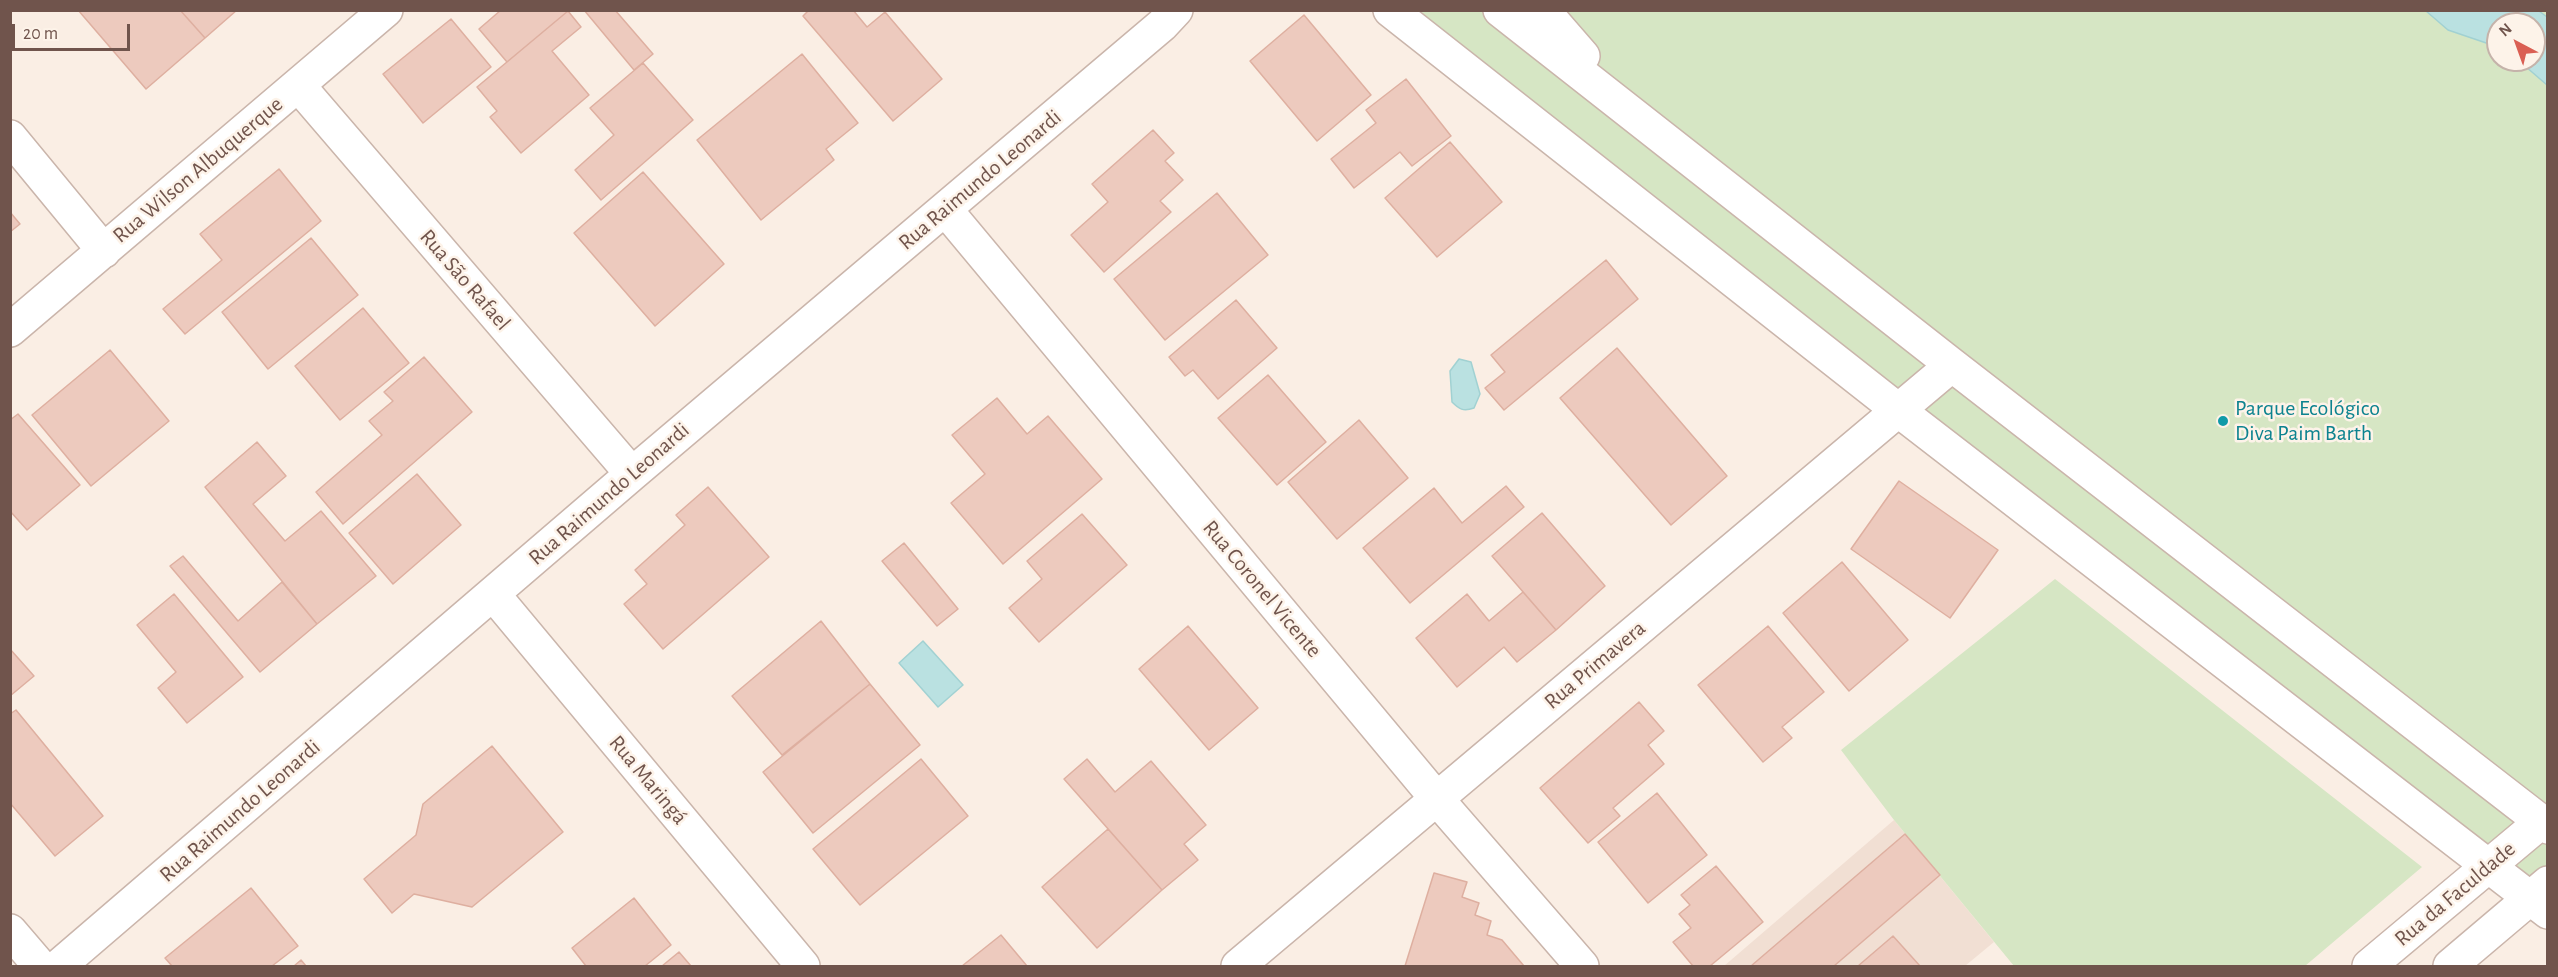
<!DOCTYPE html>
<meta charset="utf-8">
<style>
body{margin:0}
#map{position:relative;width:2558px;height:977px;overflow:hidden;background:#faeee4;font-family:"Alegreya Sans",sans-serif}
canvas{display:block}
.frame{position:absolute;inset:0;border:12px solid #70544c;pointer-events:none}
.north{position:absolute;left:2486px;top:12px;width:60px;height:60px;box-sizing:border-box;background:#fdf3e9;border:2px solid #c5b3aa;border-radius:50%;rotate:319deg;font-size:16px;font-weight:700;line-height:24px;text-align:center;color:#70544c}
.north::after{content:'';display:block;margin:auto;width:21px;height:27px;background:#da5f53;clip-path:polygon(50% 0,100% 100%,50% 72%,0 100%)}
.scale{position:absolute;left:12px;top:24px;width:118px;height:27px;box-sizing:border-box;border:3px solid #70544c;border-top:0;padding-left:8px;font-size:18px;line-height:21px;white-space:nowrap;color:#70544c;-webkit-text-stroke:4px #fdf3e9;paint-order:stroke}
</style>
<div id="map">
<canvas width="2558" height="977"></canvas>
<div class="frame"></div>
<div class="north">N</div>
<div class="scale">20 m</div>
</div>
<script>
const ctx = document.querySelector('canvas').getContext('2d');
ctx.lineJoin = 'round';
function paint(path, color) {
  ctx.fillStyle = color;
  ctx.fill(path, 'evenodd');
}
function trace(path, color, width, dash) {
  ctx.strokeStyle = color;
  ctx.lineWidth = width;
  ctx.lineCap = dash ? 'butt' : 'round';
  ctx.setLineDash(dash || []);
  ctx.stroke(path);
}
function label(font, color, halo, rows, align = 'center') {
  ctx.font = font + ' "Alegreya Sans",sans-serif';
  ctx.lineWidth = 5;
  ctx.setLineDash([]);
  ctx.textBaseline = 'middle';
  ctx.strokeStyle = halo;
  ctx.fillStyle = color;
  for (const [text, x, y, turn = 0] of rows) {
    ctx.save();
    ctx.translate(x, y);
    ctx.rotate((+turn || 0) * Math.PI / 180);
    ctx.textAlign = isNaN(turn) ? turn : align;
    if (halo) ctx.strokeText(text, 0, 0);
    ctx.fillText(text, 0, 0);
    ctx.restore();
  }
}
paint(new Path2D(`
 M1894 820 1994 942 1965 966H1724Z`), '#f1dfd3');
paint(new Path2D(`
 M1385 11H2547V911L2350 782ZM2498 24H2534V60H2498Z
 M2055 579 2422 867 2305 966H2014L1894 820 1841 750Z`), '#d6e6c4');
const water = new Path2D(`
 M2426 11H2539L2547 17V85L2518 60H2534V24H2498V47L2448 30Z
 M1459 359 1471 362 1480 394 1474 408C1463 412 1459 409 1452 402L1450 371Z
 M923 641 963 685 938 707 899 663Z`);
paint(water, '#bae1e1');
trace(water, '#a1d1d2', 1.5);
const building = new Path2D(`
 M78 10H180L205 38 146 89Z
 M180 10H237L205 38Z
 M501 10H567L568 11 507 62 479 29Z
 M584 10H615L653 54 634 70Z
 M809 10H853L867 27 885 12 942 79 893 121 803 16Z
 M568 11 581 27 552 51 589 95 521 153 490 117 497 111 477 87Z
 M1304 15 1371 95 1317 141 1250 61Z
 M451 19 491 67 423 123 383 74Z
 M802 54 858 123 826 149 834 160 761 220 697 140Z
 M643 63 693 120 601 200 575 170 614 135 590 108Z
 M1406 79 1451 136 1412 166 1400 152 1354 188 1331 159 1376 123 1366 110Z
 M1153 130 1174 153 1165 161 1183 180 1160 201 1171 212 1104 272 1071 235 1108 202 1092 184Z
 M1450 142 1502 202 1437 257 1385 198Z
 M279 169 321 221 185 334 163 309 222 260 200 234Z
 M643 172 724 264 655 326 574 233Z
 M1217 193 1268 255 1165 340 1114 279Z
 M10 212 20 224 10 232Z
 M311 238 358 295 268 369 222 312Z
 M1606 260 1638 299 1504 410 1485 388 1505 372 1491 355Z
 M1236 300 1277 348 1218 399 1193 370 1185 376 1169 357Z
 M363 308 409 363 340 420 295 366Z
 M1617 348 1727 476 1671 525 1560 398Z
 M110 350 169 421 91 486 32 415Z
 M424 357 472 412 343 524 316 492 382 435 369 421 393 401 384 392Z
 M1268 375 1326 442 1277 485 1218 418Z
 M997 398 1027 434 1048 416 1102 479 1003 564 951 503 985 474 952 435Z
 M18 414 80 485 27 530 10 511V420Z
 M1359 420 1408 478 1337 539 1288 482Z
 M257 442 286 476 253 504 285 541 321 511 376 576 317 624 205 487Z
 M417 474 461 525 393 584 349 533Z
 M1899 481 1998 550 1950 618 1851 549Z
 M1506 486 1524 507 1410 603 1363 548 1434 488 1462 523Z
 M708 487 769 557 663 649 624 604 647 584 635 570 685 525 676 515Z
 M1542 513 1605 586 1556 630 1492 556Z
 M1082 514 1127 565 1039 642 1009 608 1042 579 1027 561Z
 M904 543 958 609 937 626 882 561Z
 M183 556 238 621 282 582 317 624 260 672 170 566Z
 M1842 562 1908 640 1849 691 1783 613Z
 M1523 592 1556 630 1517 662 1504 647 1457 687 1416 638 1467 594 1489 621Z
 M174 594 243 677 187 723 158 688 176 672 137 625Z
 M821 621 870 684 782 755 732 696Z
 M1188 626 1258 708 1209 750 1139 669Z
 M1768 626 1824 692 1782 727 1792 738 1763 762 1698 685Z
 M10 649 34 676 10 696Z
 M870 684 920 745 813 833 763 772Z
 M1639 702 1664 731 1648 745 1664 764 1613 808 1620 816 1588 843 1540 788Z
 M16 710 103 816 55 856 10 803V714Z
 M492 746 563 832 472 907 414 894 392 913 364 879 416 835 423 804Z
 M921 759 968 816 860 905 813 849Z
 M1087 759 1115 792 1151 761 1206 825 1184 844 1198 860 1162 890 1064 779Z
 M1657 793 1707 855 1648 903 1598 842Z
 M1108 829 1162 890 1097 948 1042 887Z
 M1905 834 1940 875 1834 966H1751Z
 M1716 866 1763 922 1710 966H1693L1673 942 1691 928 1679 914 1690 905 1681 895Z
 M1434 873 1467 882 1462 897 1479 903 1475 915 1491 921 1487 935 1502 940 1524 966H1405Z
 M251 888 298 946 272 966H172L165 958Z
 M634 898 671 945 645 966H586L572 948Z
 M1001 935 1027 966H962Z
 M1893 936 1920 966H1858Z
 M679 952 691 966H662Z
 M301 960 306 966H294Z`);
paint(building, '#edcabe');
trace(building, '#deafa0', 1.5);
const minor = new Path2D(`
 M1390 10 1898 410 2548 912
 M1500 10 1952 365 2548 827
 M1543 10 1583 56
 M298 85 632 474
 M10 137 104 251
 M945 209 1437 799 1582 966
 M10 330 386 10
 M493 594 803 966
 M10 931 40 966
 M59 966 632 474 1162 25 1176 10
 M1238 966 1952 365
 M2369 966 2541 822
 M2450 966 2548 883`);
trace(minor, '#cab5ab', 36);
trace(minor, '#fff', 33);
for (const [x, y, r, color] of [
 [2223,421,6,"#0f9aa8"]
]) {
  const dot = new Path2D();
  dot.arc(x, y, r, 0, 2 * Math.PI);
  ctx.fillStyle = color;
  ctx.fill(dot);
  trace(dot, '#fdf3e9', 2);
}
label('22px', '#70544c', '#fdf3e9', [
 ["Rua Wilson Albuquerque",198,170,-40],
 ["Rua Raimundo Leonardi",980,180,-40],
 ["Rua São Rafael",465,280,49],
 ["Rua Raimundo Leonardi",609,494,-41],
 ["Rua Coronel Vicente",1262,589,50],
 ["Rua Primavera",1595,665,-40],
 ["Rua Maringá",648,780,50],
 ["Rua Raimundo Leonardi",240,811,-41],
 ["Rua da Faculdade",2455,894,-40]
]);
label('22px', '#0d838f', '#fdf3e9', [
 ["Parque Ecológico",2235,408],
 ["Diva Paim Barth",2235,433]
], 'left');
</script>
